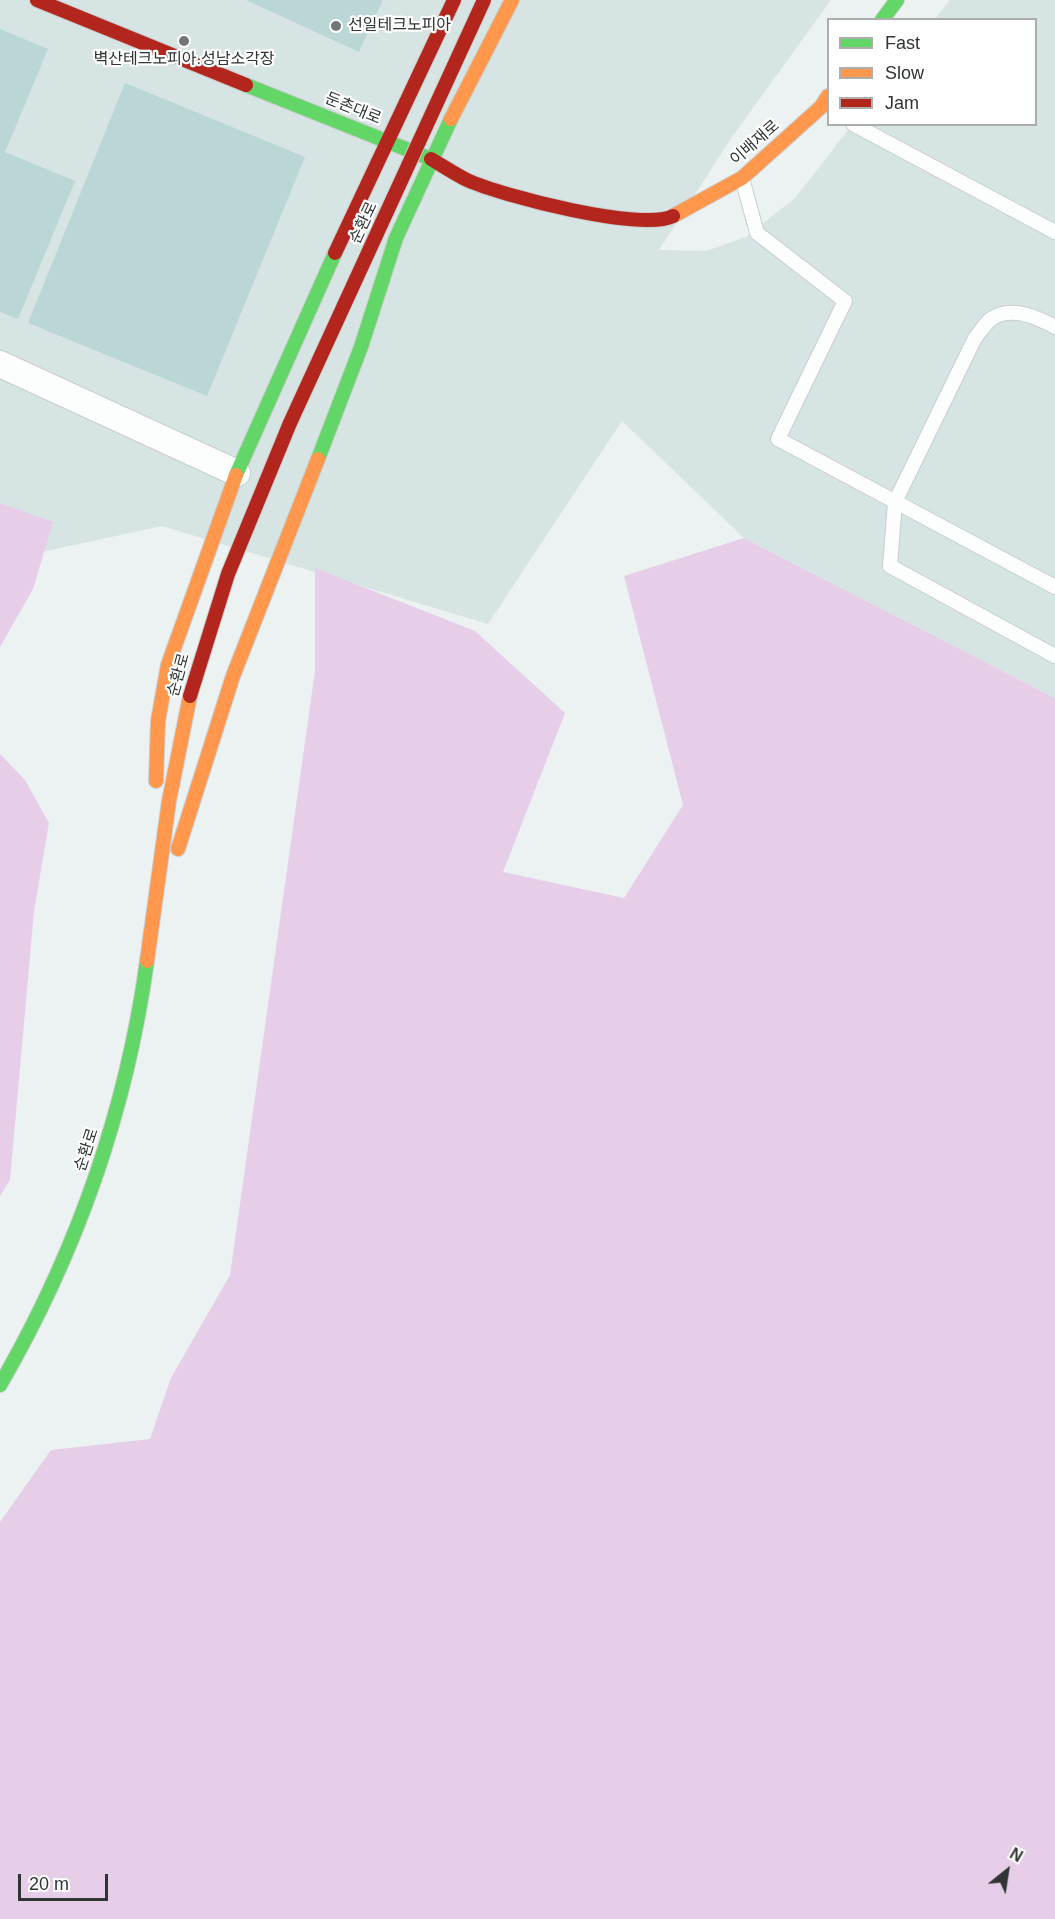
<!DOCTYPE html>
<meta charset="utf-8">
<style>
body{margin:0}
#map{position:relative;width:1055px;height:1919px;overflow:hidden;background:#ecf1f1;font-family:Arial,sans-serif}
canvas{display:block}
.legend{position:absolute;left:827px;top:18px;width:210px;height:108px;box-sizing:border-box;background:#fff;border:2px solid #acaeae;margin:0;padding:8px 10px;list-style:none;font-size:18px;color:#303434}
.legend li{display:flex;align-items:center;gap:12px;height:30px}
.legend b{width:30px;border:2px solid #acaeae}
.north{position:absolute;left:977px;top:1841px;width:60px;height:60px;-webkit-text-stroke:4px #fff;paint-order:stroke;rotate:30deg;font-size:16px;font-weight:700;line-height:24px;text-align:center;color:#303434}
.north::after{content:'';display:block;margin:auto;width:21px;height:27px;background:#303434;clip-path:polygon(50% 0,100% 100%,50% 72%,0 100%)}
.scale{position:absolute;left:18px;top:1874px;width:90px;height:27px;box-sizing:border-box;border:3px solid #303434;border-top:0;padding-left:8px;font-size:18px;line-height:21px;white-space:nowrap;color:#303434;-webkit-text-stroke:4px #fff;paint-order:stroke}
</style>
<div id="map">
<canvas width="1055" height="1919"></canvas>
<ul class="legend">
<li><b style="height:8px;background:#63d668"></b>Fast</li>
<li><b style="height:8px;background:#ff974d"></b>Slow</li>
<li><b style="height:8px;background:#b3261e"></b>Jam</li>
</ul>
<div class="north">N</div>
<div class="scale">20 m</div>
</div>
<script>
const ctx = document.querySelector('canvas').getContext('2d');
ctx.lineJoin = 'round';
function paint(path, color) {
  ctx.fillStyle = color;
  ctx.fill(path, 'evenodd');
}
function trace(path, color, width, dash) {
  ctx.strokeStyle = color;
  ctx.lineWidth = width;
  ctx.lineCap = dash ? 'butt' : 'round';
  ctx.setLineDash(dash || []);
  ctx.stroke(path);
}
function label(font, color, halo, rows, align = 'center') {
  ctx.font = font + ' Arial,"Noto Sans KR",sans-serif';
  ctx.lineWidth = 4.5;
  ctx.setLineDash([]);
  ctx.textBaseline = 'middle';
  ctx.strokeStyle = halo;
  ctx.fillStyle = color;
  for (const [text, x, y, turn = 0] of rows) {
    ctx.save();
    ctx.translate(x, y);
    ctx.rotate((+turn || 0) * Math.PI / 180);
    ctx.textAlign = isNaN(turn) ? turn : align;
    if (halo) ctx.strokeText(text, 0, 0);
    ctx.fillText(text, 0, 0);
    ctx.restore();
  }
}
paint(new Path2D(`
 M0 0H831L732 137 659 250 706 251 746 237 795 198 852 125 1036 124V20L935 19 950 0H1055V698L744 538 622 421 488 624 162 526 0 561Z`), '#d7e4e4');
paint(new Path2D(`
 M0 503 53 522 33 589 0 647Z
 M744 538 1055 698V1919H0V1522L51 1450 150 1439 171 1378 230 1275 315 671V568L475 631 565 713 503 872 624 898 683 805 624 576Z
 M0 754 25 780 49 823 34 911 10 1180 0 1196Z`), '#e6cee8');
paint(new Path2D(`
 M246 0H383L359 52Z
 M0 29 48 49 5 152 75 181 18 319 0 312Z
 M125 83 305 157 207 396 28 323Z`), '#bad6d5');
const lane = new Path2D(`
 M853 124 1055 232
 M742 178 757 233 845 301 778 439 1055 587
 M1055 327C1037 317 1010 305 991 319 985 324 980 332 975 338L895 502 890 566 1055 656`);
const street = new Path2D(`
 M0 364 237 473`);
const fast = new Path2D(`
 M882 20 897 0
 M246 85 431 159
 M318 459 361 347 396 238 451 119
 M236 475 335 253
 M0 1385C77 1252 126 1113 147 961`);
const slow = new Path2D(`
 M451 119 512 0
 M673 216 742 178 821 107 828 96
 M156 781 158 721 168 665 236 475
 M178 849 233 676 318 459
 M147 961 169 801 190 696`);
const jam = new Path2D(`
 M37 0 246 85
 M431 159C443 166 455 174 467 180 502 196 642 232 673 216
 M335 253 454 0
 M190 696 228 574 290 423`);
trace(lane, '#c9cdcd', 16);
trace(street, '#c9cdcd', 28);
trace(fast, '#c9cdcd', 16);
trace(slow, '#c9cdcd', 16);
trace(jam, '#c9cdcd', 16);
trace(lane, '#fcfdfd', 14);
trace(street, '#fcfdfd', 26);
trace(fast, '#63d668', 14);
trace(slow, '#ff974d', 14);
trace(jam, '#b3261e', 14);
const jamBridge = new Path2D(`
 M290 423 484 0`);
trace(jamBridge, '#c9cdcd', 16, []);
trace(jamBridge, '#b3261e', 14);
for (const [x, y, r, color] of [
 [336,26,6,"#727676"],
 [184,41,6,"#727676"]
]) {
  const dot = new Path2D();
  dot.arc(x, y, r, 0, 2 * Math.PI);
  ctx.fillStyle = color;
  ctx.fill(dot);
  trace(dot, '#fff', 2);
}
label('16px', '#303434', '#fff', [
 ["선일테크노피아",348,26],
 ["벽산테크노피아.성남소각장",184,60,"center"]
], 'left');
label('16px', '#303434', '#fff', [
 ["둔촌대로",353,109,22],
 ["이배재로",755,143,-41],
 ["순환로",364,223,-65],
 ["순환로",179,675,-75],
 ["순환로",87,1150,-72]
]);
</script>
